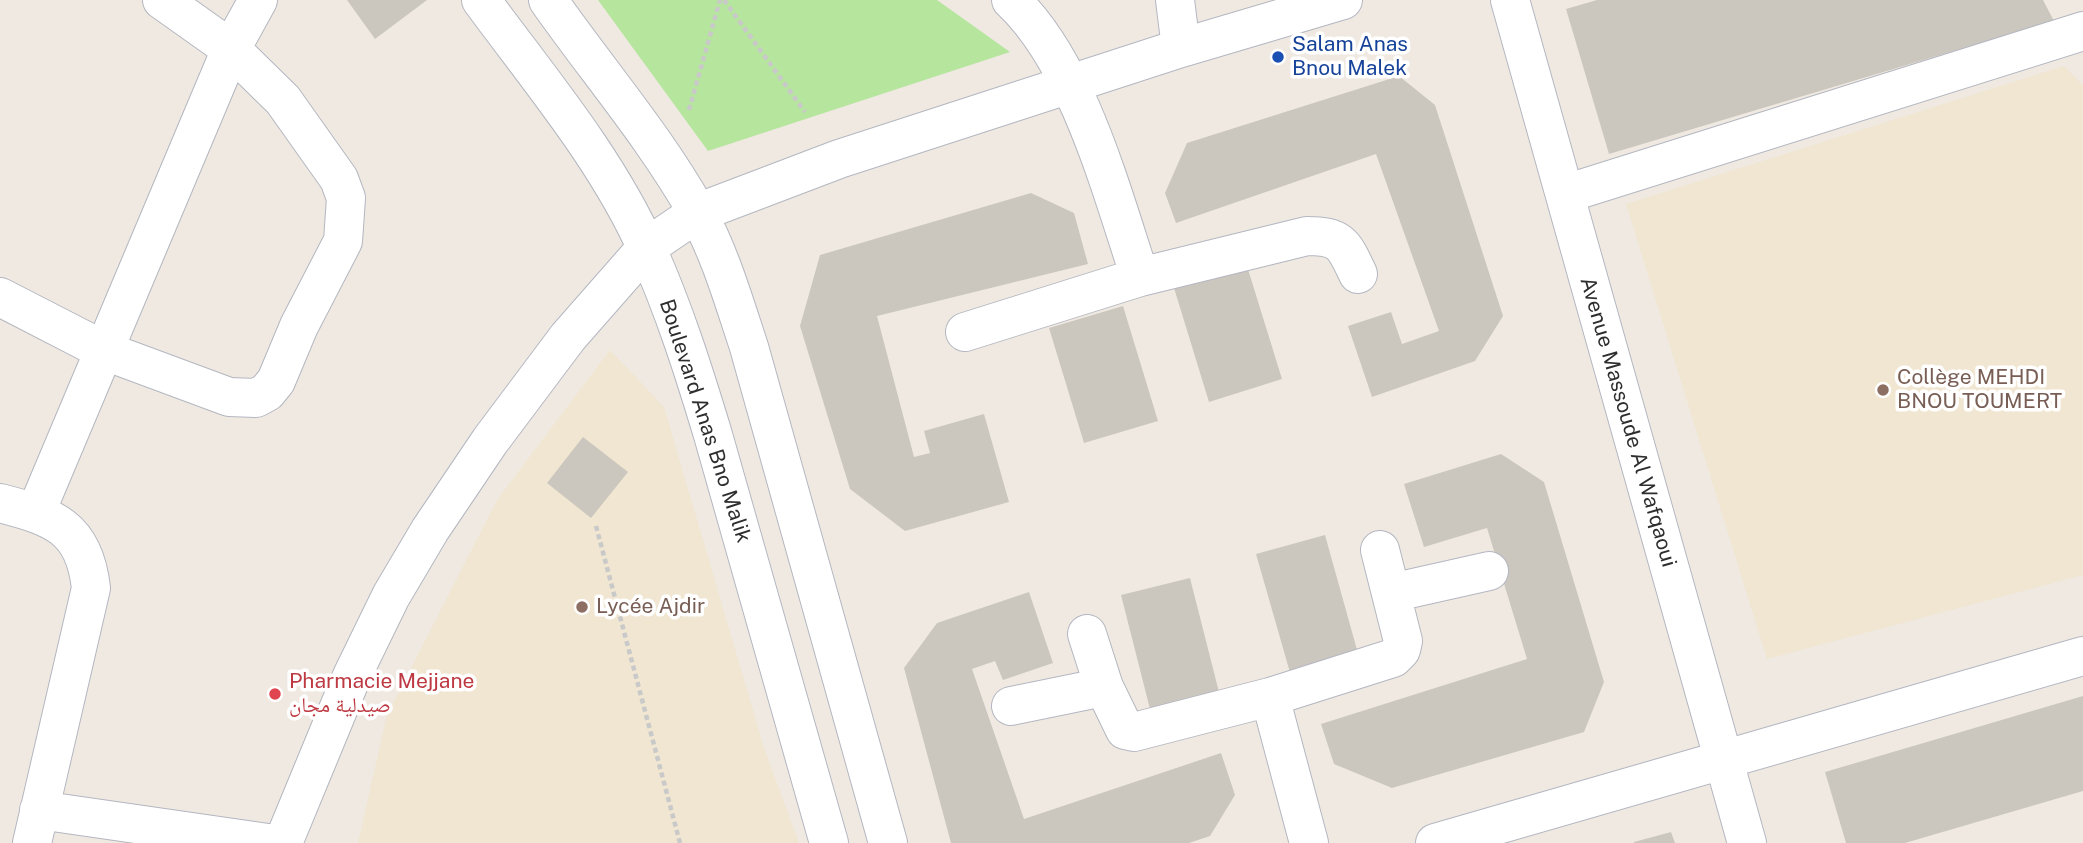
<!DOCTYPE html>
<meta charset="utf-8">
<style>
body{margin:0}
canvas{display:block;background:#efe9e1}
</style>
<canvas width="2083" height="843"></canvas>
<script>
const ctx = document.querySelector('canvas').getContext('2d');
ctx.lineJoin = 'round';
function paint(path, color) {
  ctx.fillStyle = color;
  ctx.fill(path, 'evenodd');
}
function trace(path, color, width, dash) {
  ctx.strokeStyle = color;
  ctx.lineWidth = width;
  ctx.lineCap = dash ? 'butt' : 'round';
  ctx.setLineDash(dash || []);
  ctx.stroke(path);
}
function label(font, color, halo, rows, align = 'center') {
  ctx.font = font + ' "Public Sans","Noto Naskh Arabic",sans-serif';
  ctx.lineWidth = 7;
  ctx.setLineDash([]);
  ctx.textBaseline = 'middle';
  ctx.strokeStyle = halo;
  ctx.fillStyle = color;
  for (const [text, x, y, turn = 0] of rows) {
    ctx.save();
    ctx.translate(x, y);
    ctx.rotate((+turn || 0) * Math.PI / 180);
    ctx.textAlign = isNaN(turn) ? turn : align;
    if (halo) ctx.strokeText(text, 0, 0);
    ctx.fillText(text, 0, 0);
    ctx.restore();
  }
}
paint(new Path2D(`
 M2064 66 2083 85V575L1767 659 1626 204Z
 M610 350 664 407 764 748 799 843H358L387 715 497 500Z`), '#f0e6d1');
paint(new Path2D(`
 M598 0H937L1010 52 708 151Z`), '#b6e59e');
paint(new Path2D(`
 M347 0H427L375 39Z
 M1597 0H2043L2054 21 1609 154 1566 9Z
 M1399 76 1435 105 1503 316 1475 361 1372 397 1348 326 1391 312 1402 344 1439 331 1376 154 1176 223 1165 193 1187 143Z
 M1031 193 1074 213 1088 264 877 316 914 457 930 453 924 431 984 414 1009 502 905 531 850 489 800 326 820 255Z
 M1247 266 1282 379 1209 402 1174 288Z
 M1123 306 1158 421 1084 443 1049 328Z
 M583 437 628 472 591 518 547 483Z
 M1501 454 1544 482 1604 682 1584 732 1392 788 1334 764 1321 724 1527 659 1487 528 1424 547 1404 484Z
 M1325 535 1359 657 1291 676 1256 554Z
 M1190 578 1220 696 1151 713 1121 595Z
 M1029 592 1053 663 1003 680 995 661 972 669 1024 819 1221 753 1235 795 1210 836 1189 843H951L904 668 937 623Z
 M2083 696V791L1905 843H1846L1825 772Z
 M1671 832 1675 843H1634V842Z`), '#cbc7bf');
const minor = new Path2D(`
 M481 0C539 79 607 159 647 249 674 309 694 372 713 435L829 843
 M548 0C597 70 655 137 697 212 720 253 734 302 749 347L888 843
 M1175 0 1181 48
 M1510 0 1747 843
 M1565 194 2083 31
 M1140 277 1307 236C1342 236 1344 245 1358 274
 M0 297 105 351 229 397 256 398 267 392 276 381 299 326 343 241 346 198 339 179 283 100 231 49 162 0
 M965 332 1140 277C1111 190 1078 63 1011 0
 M0 503C54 517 84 527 91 588L32 843
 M36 512 231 49 258 0
 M1391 593 1489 571
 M1087 634 1104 687 1125 730 1134 732 1270 697 1393 658 1401 650 1403 641 1380 550
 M1270 697 1309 843
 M1011 706 1104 687
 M39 810 268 843
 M283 843 352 676 391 596 430 530 490 441 568 337 647 247 697 213 839 159 1181 48 1343 0
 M1435 843 2083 656`);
trace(minor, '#b4b7c1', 40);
trace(new Path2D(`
 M724 0 805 112
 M689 110 720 0
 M596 526 680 843`), '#c9c9c9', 4.5, [5, 3.5]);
trace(minor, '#fff', 38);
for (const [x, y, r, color] of [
 [1278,57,7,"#1a4fb4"],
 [1883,390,7,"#8d6e63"],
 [582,607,7,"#8d6e63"],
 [275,694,7,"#e0444e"]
]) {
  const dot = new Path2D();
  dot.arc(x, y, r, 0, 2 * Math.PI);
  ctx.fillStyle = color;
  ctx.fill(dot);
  trace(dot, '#fff', 2.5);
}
label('21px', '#164399', '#fff', [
 ["Salam Anas",1292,45],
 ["Bnou Malek",1292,69]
], 'left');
label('21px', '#785e54', '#fff', [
 ["Collège MEHDI",1897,378],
 ["BNOU TOUMERT",1897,402],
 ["Lycée Ajdir",596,607]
], 'left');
label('21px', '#2e2e2e', '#fff', [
 ["Boulevard Anas Bno Malik",705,421,72],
 ["Avenue Massoude Al Wafqaoui",1628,422,74]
]);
label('21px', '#be3a42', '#fff', [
 ["Pharmacie Mejjane",289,682],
 ["صيدلية مجان",289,706]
], 'left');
</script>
